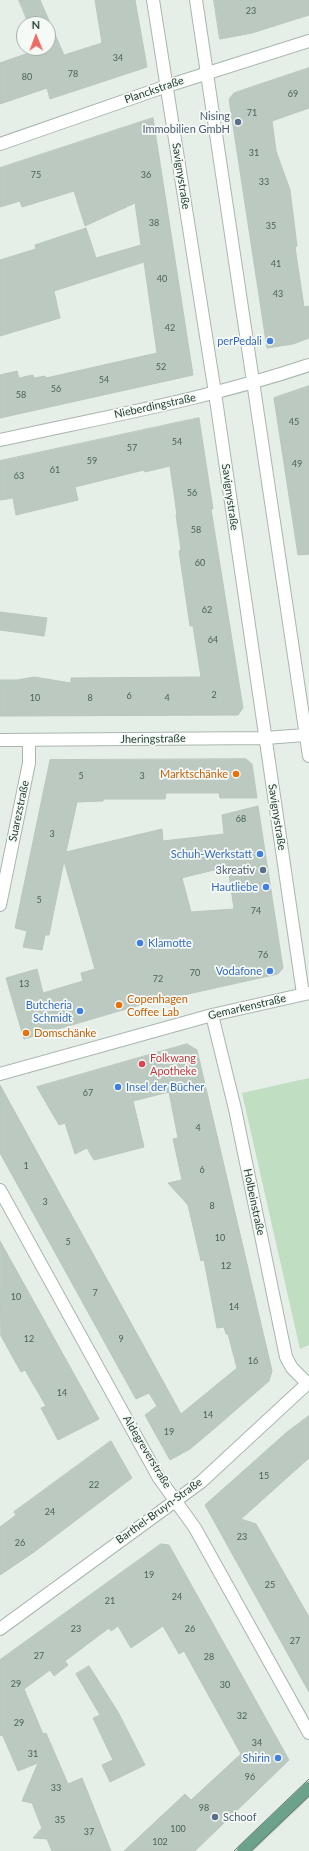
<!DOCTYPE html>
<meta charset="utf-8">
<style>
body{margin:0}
#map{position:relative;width:309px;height:1851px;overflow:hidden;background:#e6eee8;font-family:Lato,sans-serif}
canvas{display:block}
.north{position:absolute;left:16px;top:16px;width:40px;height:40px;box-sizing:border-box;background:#f6faf7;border:1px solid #a2b0a9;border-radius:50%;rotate:359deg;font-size:11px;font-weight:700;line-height:16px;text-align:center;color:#254033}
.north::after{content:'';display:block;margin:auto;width:14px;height:18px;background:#ed6b65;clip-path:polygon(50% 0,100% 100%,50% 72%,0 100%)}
</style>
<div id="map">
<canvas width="309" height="1851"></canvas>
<div class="north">N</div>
</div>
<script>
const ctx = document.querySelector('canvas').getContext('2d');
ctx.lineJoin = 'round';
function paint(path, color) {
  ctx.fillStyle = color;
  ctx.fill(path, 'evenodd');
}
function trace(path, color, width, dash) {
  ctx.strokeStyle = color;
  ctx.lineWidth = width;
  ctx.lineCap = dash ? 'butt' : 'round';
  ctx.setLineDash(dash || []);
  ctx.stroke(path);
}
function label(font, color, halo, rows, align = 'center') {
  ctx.font = font + ' Lato,sans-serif';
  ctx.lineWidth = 3.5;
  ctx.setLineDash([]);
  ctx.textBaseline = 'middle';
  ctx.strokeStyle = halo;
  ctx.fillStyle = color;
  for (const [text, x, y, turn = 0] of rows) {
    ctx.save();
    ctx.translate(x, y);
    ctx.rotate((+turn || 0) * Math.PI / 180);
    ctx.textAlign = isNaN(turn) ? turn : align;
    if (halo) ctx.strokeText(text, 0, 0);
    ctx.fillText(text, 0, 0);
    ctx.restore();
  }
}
paint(new Path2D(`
 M309 1078V1345L300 1349 242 1093Z`), '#c0dec2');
const building = new Path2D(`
 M19 0H40L64 55 102 43 95 0H135L147 67 50 99 47 88 0 104V63L40 49V48H48V24H29Z
 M214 0H309V15L252 33 220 39Z
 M309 68V108L272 121 276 151 290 190 297 246 295 247 304 307 309 306V338L293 344 267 348 229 99 234 93Z
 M153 118 193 375 0 418V375L17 371 19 378 33 375 34 378 45 376 46 378 157 353 144 262 54 291 60 318 0 336V260L36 249 35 245 86 228 96 258 141 245 135 203 85 226 74 191 22 207 20 201 0 207V168Z
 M309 386V554L298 555 274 398Z
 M199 418 213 509H211L243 708 238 715 0 716V680H17L34 677 71 683V678L201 677 193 626H190L179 551 181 550 176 515H177L170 466 145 472 144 470 75 487 78 500 16 515 13 498 0 500V461Z
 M0 612 47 618 44 636 0 630Z
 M246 759 252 764 257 798H220L219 793H166L165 799H103V801L77 802 66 852 162 829 163 841 224 834 222 815 258 806 283 968 278 974 143 1004 24 1039 6 978 37 969 43 993 83 981 81 973 95 969 64 861 49 935H45L42 950 23 947 27 931 15 928 50 760ZM228 867 234 909 191 912 182 878Z
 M187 1044 197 1050 272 1371 269 1381 215 1428 190 1449 170 1460 145 1415 157 1406 149 1393 136 1399 0 1153V1085L181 1414 237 1368 228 1334H226L224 1327 217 1328 204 1260 201 1261 188 1205 168 1183 182 1180 173 1139 178 1138 169 1092 133 1101 144 1147 94 1160 87 1148 75 1154 65 1123 59 1125 37 1087Z
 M0 1241 99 1419 58 1440 41 1408 46 1406 25 1370 21 1372 1 1336Z
 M309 1416V1458L241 1519 256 1524 309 1617V1692L205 1505 287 1432Z
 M111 1441 132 1478 34 1552 0 1575V1527L16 1515 14 1512Z
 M161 1544 169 1545 289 1760 195 1851H124L185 1794 191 1800 241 1754 184 1651 179 1654 163 1626 131 1648 118 1626 111 1631 109 1628 65 1661 68 1665 54 1676 50 1670 24 1689 43 1734 46 1733 68 1784 82 1778 111 1851H52L47 1839 33 1838 42 1828 32 1803 22 1801 38 1763 18 1771 3 1736 0 1735V1660Z
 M89 1666 118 1712 145 1765 110 1782 102 1765 113 1760 93 1718 100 1715 76 1674Z`);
paint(building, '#bbc9c1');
trace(building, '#b8c7be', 1);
const minor = new Path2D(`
 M153 0 215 393 303 994
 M196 0 309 756
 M0 144 167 86 309 41
 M0 440C104 417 208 399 309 365
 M0 740 265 738 305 735
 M0 905 29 763V740
 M212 1015 235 1109 286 1357 292 1368 307 1383
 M0 1074 212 1015 309 993
 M0 1190 159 1478 195 1528 309 1733
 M0 1629 201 1482 309 1382`);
const major = new Path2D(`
 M243 1851 309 1788`);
trace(minor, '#a8b6ae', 14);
trace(major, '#c2cac6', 14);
trace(minor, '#fff', 12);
trace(major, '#6ca289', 12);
trace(new Path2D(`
 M234 1851 309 1779
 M251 1851 309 1796`), '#607b6e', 1);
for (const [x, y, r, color] of [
 [238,122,4,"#5c6f8a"],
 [270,341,4,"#3f7fe0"],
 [236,774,4,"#e8710a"],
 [260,854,4,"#3f7fe0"],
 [263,870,4,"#5c6f8a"],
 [266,887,4,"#3f7fe0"],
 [140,943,4,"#3f7fe0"],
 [270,971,4,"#3f7fe0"],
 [119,1005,4,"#e8710a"],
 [80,1011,4,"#3f7fe0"],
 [26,1033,4,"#e8710a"],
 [142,1064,4,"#e0444e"],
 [118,1087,4,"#3f7fe0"],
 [278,1758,4,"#3f7fe0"],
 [215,1817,4,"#5c6f8a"]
]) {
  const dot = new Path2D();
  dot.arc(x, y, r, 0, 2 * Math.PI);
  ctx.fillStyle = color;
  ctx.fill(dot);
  trace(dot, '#f6faf7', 1.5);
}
label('9px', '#4a6256', null, [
 ["23",251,11],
 ["34",118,58],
 ["78",73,74],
 ["80",27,77],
 ["69",293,94],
 ["71",252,113],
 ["31",254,153],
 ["75",36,175],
 ["36",146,175],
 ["33",264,182],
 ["38",154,223],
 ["35",271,226],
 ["41",276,264],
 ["40",162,279],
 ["43",278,294],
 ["42",170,328],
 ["52",161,367],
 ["54",104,380],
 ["56",56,389],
 ["58",21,395],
 ["45",294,422],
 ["54",177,442],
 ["57",132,448],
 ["59",92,461],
 ["49",297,464],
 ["61",55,470],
 ["63",19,476],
 ["56",192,493],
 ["58",196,530],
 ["60",200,563],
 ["62",207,610],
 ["64",213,640],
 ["2",214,695],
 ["6",129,696],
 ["10",35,698],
 ["8",90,698],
 ["4",167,698],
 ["5",81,776],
 ["3",142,776],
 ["68",241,819],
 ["3",52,834],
 ["5",39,900],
 ["74",256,911],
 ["76",263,955],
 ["70",195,973],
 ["72",158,979],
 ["13",24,984],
 ["67",88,1093],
 ["4",198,1128],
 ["1",26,1166],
 ["6",202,1170],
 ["3",45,1202],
 ["8",212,1206],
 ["10",220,1238],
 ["5",68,1242],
 ["12",226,1266],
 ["7",95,1293],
 ["10",16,1297],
 ["14",234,1307],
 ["12",29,1339],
 ["9",121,1339],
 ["16",253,1361],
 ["14",62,1393],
 ["14",208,1415],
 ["19",169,1432],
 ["15",264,1476],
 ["22",94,1485],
 ["24",50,1512],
 ["23",242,1537],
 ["26",20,1543],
 ["19",149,1575],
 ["25",270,1585],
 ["24",177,1597],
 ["21",110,1601],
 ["23",76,1629],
 ["26",190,1629],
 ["27",295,1641],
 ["27",39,1656],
 ["28",209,1657],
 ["29",16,1684],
 ["30",225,1685],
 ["32",242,1716],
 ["29",19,1723],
 ["34",257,1743],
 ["31",33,1754],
 ["96",250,1777],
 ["33",56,1788],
 ["98",204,1808],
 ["35",60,1820],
 ["100",178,1829],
 ["37",89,1832],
 ["102",160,1842]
]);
label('11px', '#254033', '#f6faf7', [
 ["Planckstraße",154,90,-19],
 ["Savignystraße",181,176,81],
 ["Nieberdingstraße",155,406,-12],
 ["Savignystraße",230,497,82],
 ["Jheringstraße",153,739,-1],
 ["Suarezstraße",19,811,-78],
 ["Savignystraße",277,817,81],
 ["Gemarkenstraße",247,1007,-13],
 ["Holbeinstraße",254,1202,78],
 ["Aldegreverstraße",147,1452,59],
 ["Barthel-Bruyn-Straße",159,1511,-36]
]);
label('11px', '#4e5e75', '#f6faf7', [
 ["Nising",230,116],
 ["Immobilien GmbH",230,129],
 ["3kreativ",255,870],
 ["Schoof",223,1817,"left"]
], 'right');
label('11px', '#366cbe', '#f6faf7', [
 ["perPedali",262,341],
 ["Schuh-Werkstatt",252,854],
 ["Hautliebe",258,887],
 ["Klamotte",148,943,"left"],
 ["Vodafone",262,971],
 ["Butcheria",72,1005],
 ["Schmidt",72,1018],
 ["Insel der Bücher",126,1087,"left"],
 ["Shirin",270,1758]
], 'right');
label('11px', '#c56008', '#f6faf7', [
 ["Marktschänke",228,774,"right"],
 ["Copenhagen",127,999],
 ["Coffee Lab",127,1012],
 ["Domschänke",34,1033]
], 'left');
label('11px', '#be3a42', '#f6faf7', [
 ["Folkwang",150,1058],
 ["Apotheke",150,1071]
], 'left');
</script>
